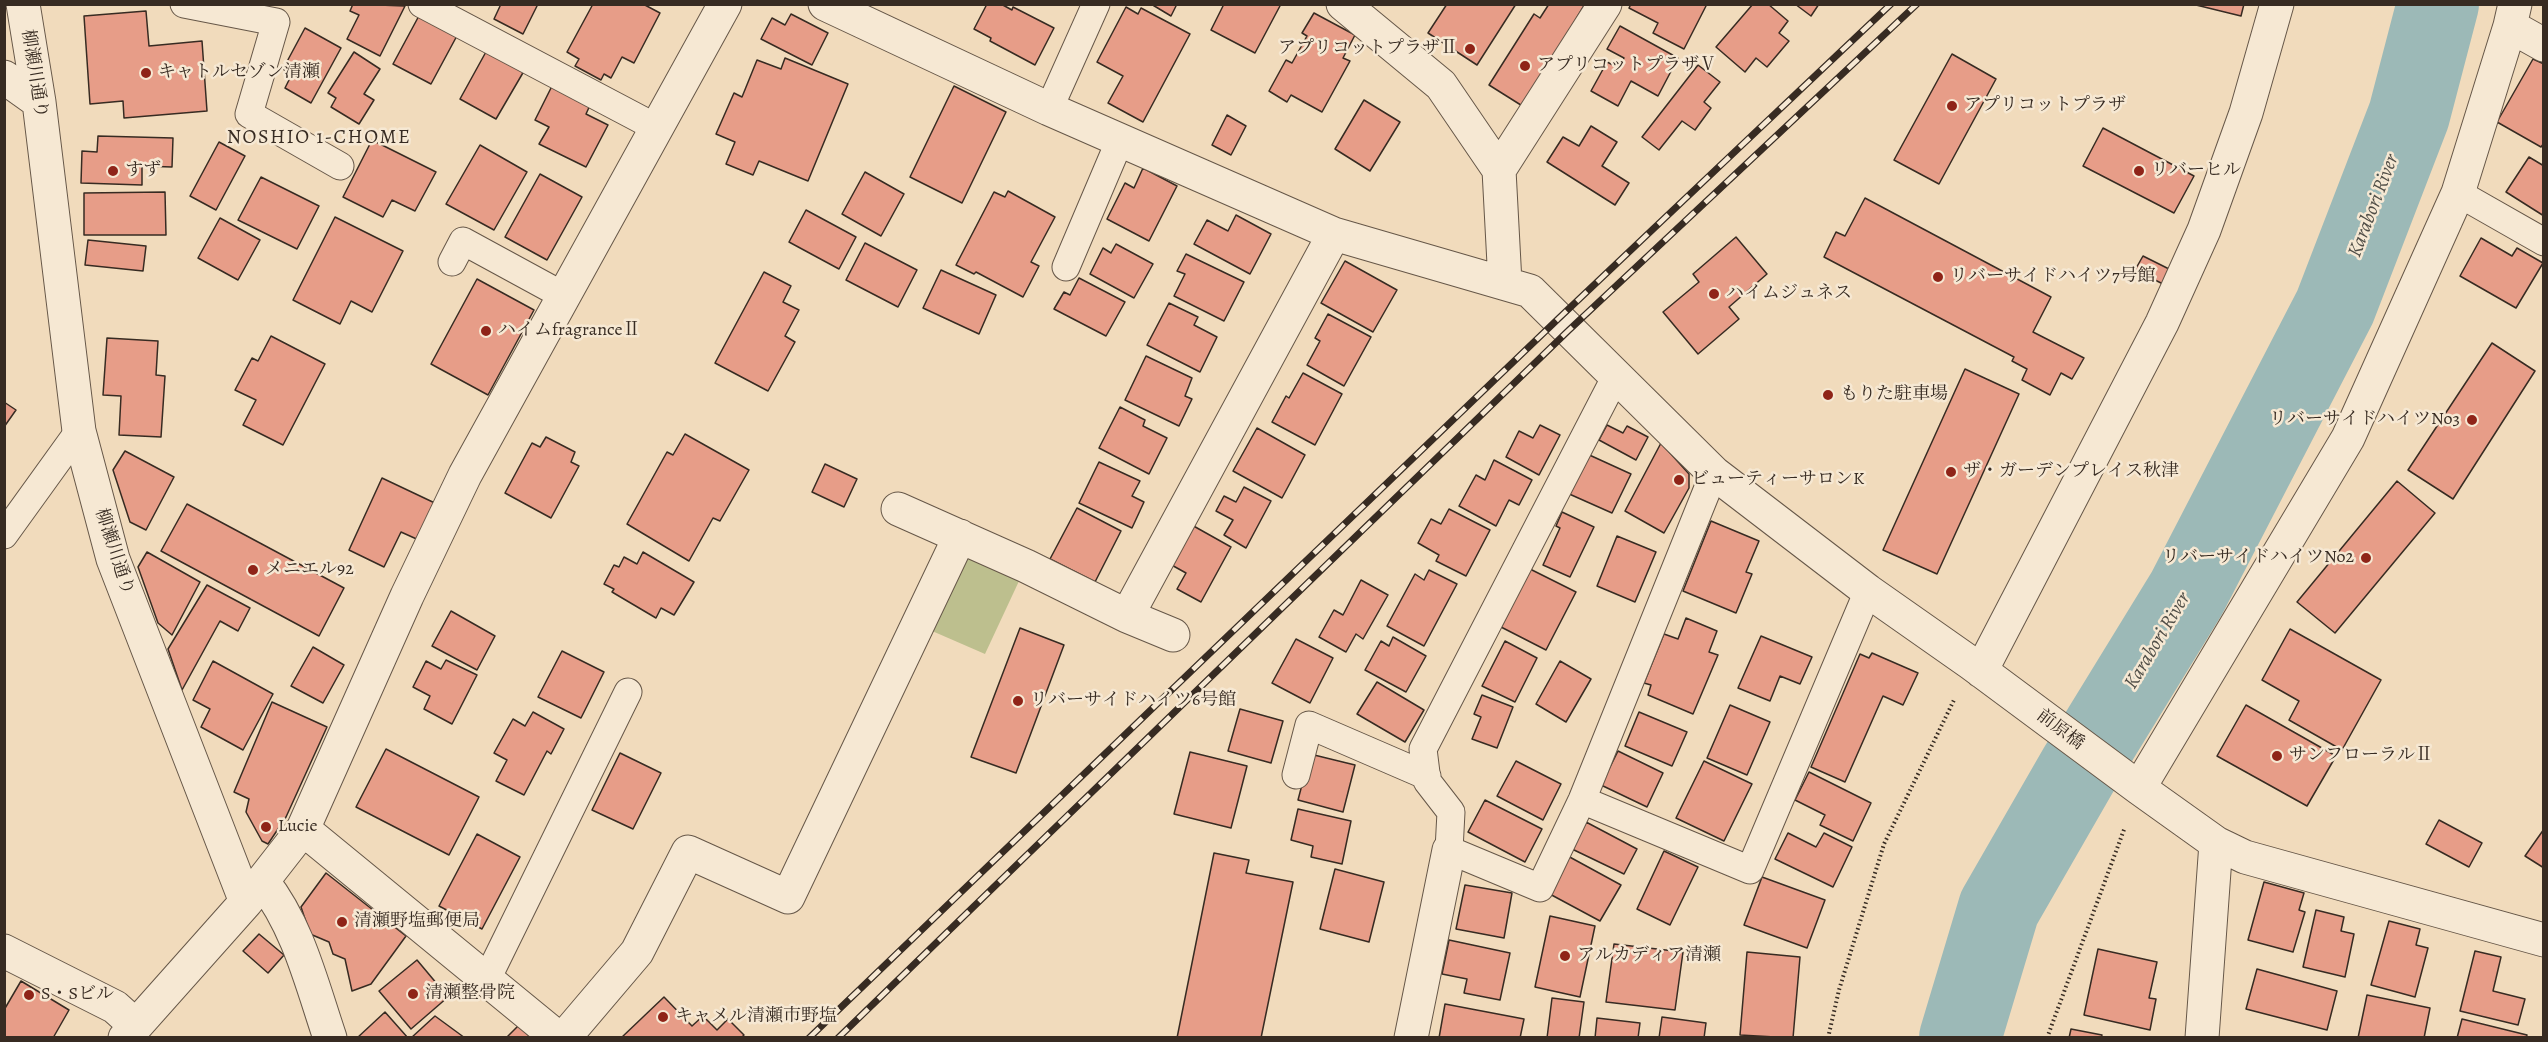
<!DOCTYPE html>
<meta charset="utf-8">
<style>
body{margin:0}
#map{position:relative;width:2548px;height:1042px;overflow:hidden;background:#f1dbbc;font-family:Alegreya,serif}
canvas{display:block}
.frame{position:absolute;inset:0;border:6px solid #372b22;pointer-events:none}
</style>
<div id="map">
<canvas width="2548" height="1042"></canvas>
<div class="frame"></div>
</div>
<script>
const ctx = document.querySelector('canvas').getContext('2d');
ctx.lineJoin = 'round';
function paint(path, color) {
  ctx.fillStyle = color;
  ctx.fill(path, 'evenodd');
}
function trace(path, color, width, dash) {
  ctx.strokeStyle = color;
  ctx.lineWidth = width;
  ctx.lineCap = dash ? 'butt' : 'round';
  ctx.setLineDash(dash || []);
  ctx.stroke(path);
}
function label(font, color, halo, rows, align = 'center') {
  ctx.font = font + ' Alegreya,"Noto Serif JP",serif';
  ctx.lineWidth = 5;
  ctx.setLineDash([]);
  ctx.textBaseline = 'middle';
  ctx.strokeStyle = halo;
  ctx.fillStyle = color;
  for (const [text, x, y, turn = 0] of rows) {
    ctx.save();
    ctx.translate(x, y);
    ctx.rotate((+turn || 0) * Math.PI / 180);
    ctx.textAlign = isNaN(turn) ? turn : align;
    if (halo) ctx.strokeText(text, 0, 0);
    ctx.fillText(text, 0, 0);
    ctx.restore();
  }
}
paint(new Path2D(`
 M960 536 1026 566 985 654 916 624Z`), '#bdbf8e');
trace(new Path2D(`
 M1960 1038 1999 908 2079 769 2187 593 2335 307 2409 115 2438 4`), '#9cb9b7', 82);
const building = new Path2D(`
 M353 4 405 6 380 56 347 39 359 15 350 11Z
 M501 4H538L523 34 494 19Z
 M593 4H643L660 13 634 63 622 57 611 78 604 74 601 80 575 66 579 59 567 52Z
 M987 4H1001L1012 10 1013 7 1054 28 1035 65 990 41 991 38 974 29Z
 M1151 4H1177L1171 16Z
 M1224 4H1281L1255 53 1211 30Z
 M1447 4H1516L1477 65 1428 33Z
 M1549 4H1585L1524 107 1489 85 1534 14 1540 18Z
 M1631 4H1707L1684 49 1653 33 1658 23 1629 8Z
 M1753 4H1768L1788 21 1779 33 1789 41 1767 67 1756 58 1745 72 1716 47Z
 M1795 4H1819L1811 16Z
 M2192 4H2244L2241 16Z
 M1126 7 1138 14 1141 8 1190 34 1143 122 1108 103 1123 76 1097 62Z
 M146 11 149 46 202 41 207 111 124 118 123 101 90 104 84 16Z
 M421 12 459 32 431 84 393 64Z
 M1314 13 1355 35 1343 58 1350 61 1322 112 1291 95 1287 102 1269 91 1286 60 1292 63 1307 36 1302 33Z
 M791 14 828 33 812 65 761 39 772 18 785 25Z
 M1620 26 1678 58 1658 96 1631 81 1618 106 1591 91 1607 62 1619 68 1624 58 1607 49Z
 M305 28 341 48 311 103 285 88 292 74 283 69Z
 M487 50 524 71 496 119 460 99Z
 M354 52 380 69 364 94 374 100 359 124 331 107 336 98 328 93Z
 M1952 54 1996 79 1939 184 1894 160Z
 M785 58 848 84 808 181 759 161 753 175 726 164 735 142 716 134 734 93 742 97 757 60 781 69Z
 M2533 59 2544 64V143L2541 147 2497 122Z
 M1698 65 1720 82 1704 102 1711 108 1695 130 1682 121 1659 150 1642 137Z
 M553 84 591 103 586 114 608 125 586 167 539 144 549 127 535 120Z
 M954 86 1006 112 962 203 910 177Z
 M1364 100 1400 122 1370 171 1335 149Z
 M1227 115 1246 126 1231 155 1212 145Z
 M1591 126 1617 142 1602 166 1629 183 1615 205 1547 162 1563 137 1579 146Z
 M2103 128 2194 176 2174 213 2083 166Z
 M98 136 173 138 172 167 142 166V185L81 183 82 151 97 152Z
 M372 140 436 172 415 211 392 200 383 217 343 197Z
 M219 142 245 156 216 210 190 196Z
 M480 145 527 172 494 230 446 204Z
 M2529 157 2544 166V216L2506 192Z
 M1143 168 1177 186 1149 241 1107 219 1125 183 1134 188Z
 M865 172 904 194 881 236 842 214Z
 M540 174 582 197 547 260 505 237Z
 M261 177 319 206 297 249 238 220Z
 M1008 191 1055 217 1031 262 1039 266 1023 297 976 272 974 274 956 265 994 192 1005 197Z
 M165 192 166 235H84V193Z
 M1865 198 2051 297 2033 332 2084 358 2072 379 2061 373 2050 395 2022 380 2027 369 2012 361 2014 357 1824 257 1836 232 1845 236Z
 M806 210 856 237 839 269 789 242Z
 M1236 215 1271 234 1250 274 1194 244 1207 220 1228 231Z
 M335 217 403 251 372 312 351 301 340 324 293 300Z
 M220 218 260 240 238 280 198 258Z
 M1736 237 1767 274 1729 307 1739 319 1698 354 1663 312 1699 282 1693 274Z
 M2481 238 2512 256 2517 248 2543 263 2516 308 2460 276Z
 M88 240 146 246 143 271 85 265Z
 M865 243 917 270 898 307 846 280Z
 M1116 244 1153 264 1134 298 1090 274 1103 248 1111 253Z
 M1186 254 1244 282 1224 321 1174 296 1185 274 1177 271Z
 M2143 256 2173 271 2165 285 2135 270Z
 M1345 261 1397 290 1373 332 1321 303Z
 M941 270 996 295 979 334 923 308Z
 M764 272 791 286 783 302 799 310 785 336 795 342 768 391 715 363Z
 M1079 278 1125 302 1106 336 1054 309 1064 292 1070 295Z
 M477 279 534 310 488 395 431 364Z
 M1169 303 1198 317 1194 325 1217 337 1200 372 1147 345Z
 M1328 314 1371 337 1344 386 1307 365 1320 341 1315 338Z
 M271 336 325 364 283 445 243 425 256 400 235 390 252 358 258 361Z
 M107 338 158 341 156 375 165 376 161 437 119 435 121 396 103 395Z
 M2492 343 2535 371 2453 499 2408 470Z
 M1146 356 1192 378 1185 396 1192 399 1179 426 1125 400Z
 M1965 369 2019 394 1937 574 1883 550Z
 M1303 373 1342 394 1315 445 1272 422 1286 396 1289 398Z
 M4 402 16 410 4 427Z
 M1120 407 1145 420 1143 426 1167 438 1149 474 1099 448Z
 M1540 425 1560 435 1539 475 1506 457 1519 431 1533 438Z
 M1607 425 1623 433 1627 426 1648 437 1636 460 1599 440Z
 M1257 428 1305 455 1282 498 1233 471Z
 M685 434 749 470 720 521 713 518 689 561 627 524 667 452 673 455Z
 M546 437 575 452 571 462 579 466 551 518 505 493 532 443 540 447Z
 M1661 443 1689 474V488L1664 533 1625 511Z
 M125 451 174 477 146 530 130 522 113 470Z
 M1585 453 1631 474 1612 513 1567 493Z
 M1494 460 1532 480 1519 505 1509 500 1496 526 1459 506 1476 475 1485 480Z
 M1099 462 1140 481 1132 496 1144 502 1132 528 1079 503Z
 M825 464 857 479 844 507 812 492Z
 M382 478 439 505 421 541 401 532 384 567 349 550Z
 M2397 481 2435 513 2335 633 2297 602Z
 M1244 487 1271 501 1246 548 1224 535 1233 520 1216 511 1224 496 1236 502Z
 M187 504 344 588 319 636 161 551Z
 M1077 508 1121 531 1095 582 1050 559Z
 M1449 509 1490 530 1466 576 1436 561 1439 555 1418 543 1431 519 1441 524Z
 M1562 512 1594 527 1570 577 1543 565 1560 528 1556 526Z
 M1711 521 1759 541 1746 572 1752 574 1736 613 1683 591Z
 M1190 524 1231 547 1201 602 1177 589 1186 573 1168 563Z
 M1617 536 1656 552 1635 602 1597 586Z
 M147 552 200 582 172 635 158 623 138 567Z
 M643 552 694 582 674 615 661 608 656 618 612 592 614 589 604 584 614 565 619 567 624 557 637 564Z
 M1530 569 1576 592 1546 650 1501 627Z
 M1429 570 1457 584 1424 646 1387 626 1415 574 1424 580Z
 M1361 580 1388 595 1363 639 1356 634 1346 652 1319 637 1334 610 1343 615Z
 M207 585 250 608 238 631 220 621 182 690 168 649Z
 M451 611 495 636 477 670 432 646Z
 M1686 618 1717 631 1709 652 1718 655 1693 714 1648 695 1651 685 1644 683 1664 634 1678 639Z
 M1020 628 1064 645 1016 773 971 757Z
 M2290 629 2381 680 2342 750 2289 720 2299 701 2262 680Z
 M1761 636 1812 657 1800 684 1780 676 1770 701 1738 688Z
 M1393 637 1426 656 1406 692 1365 670 1381 641 1389 646Z
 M1296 639 1333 658 1310 703 1272 683Z
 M1505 641 1537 658 1515 702 1482 686Z
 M313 647 344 665 323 703 291 686Z
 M562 651 604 672 581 718 538 697Z
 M1872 653 1918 673 1903 705 1883 696 1845 782 1811 767 1860 654 1869 658Z
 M446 660 477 675 452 724 424 709 430 696 413 687 426 661 441 669Z
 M213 661 273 694 243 750 201 727 210 709 193 700Z
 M1560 661 1591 679 1566 722 1536 704Z
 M1377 682 1424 710 1405 742 1357 714Z
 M1482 695 1513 707 1497 748 1472 739 1481 717 1474 714Z
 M272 702 327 727 286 817 268 844 262 841 246 812 249 799 234 792Z
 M1730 705 1770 722 1747 775 1707 758Z
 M2246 705 2336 756 2307 806 2217 756Z
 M1240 709 1283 721 1271 763 1228 751Z
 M533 712 564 729 551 754 547 751 524 795 496 781 507 760 494 753 513 719 525 726Z
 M1639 712 1687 732 1672 766 1625 746Z
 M386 749 479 797 449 855 356 807Z
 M1618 751 1663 773 1647 807 1601 785Z
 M1190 752 1247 766 1231 828 1174 814Z
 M620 753 661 773 633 829 592 810Z
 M1310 754 1355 765 1343 812 1298 800Z
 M1516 761 1561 784 1543 820 1497 796Z
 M1704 761 1752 784 1724 841 1676 818Z
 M1809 772 1871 803 1853 841 1820 825 1825 815 1795 800Z
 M1485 800 1542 829 1525 862 1468 832Z
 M1298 809 1351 821 1342 864 1311 857 1313 846 1291 840Z
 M2439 820 2482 843 2469 867 2426 844Z
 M1586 822 1637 849 1624 874 1572 849Z
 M2544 829V868L2525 856Z
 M1788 833 1816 847 1824 833 1852 847 1833 887 1775 859Z
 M477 834 520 857 482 929 439 906Z
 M1664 851 1698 867 1670 925 1637 909Z
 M1214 853 1249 860 1246 873 1293 882 1261 1038H1177Z
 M1566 855 1621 885 1600 921 1546 892Z
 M1335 869 1384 882 1369 942 1320 929Z
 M326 873 406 936 371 984 352 991 345 959 333 954 329 942 310 934 301 907Z
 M1762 877 1825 900 1807 948 1744 925Z
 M2264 882 2304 893 2299 910 2305 912 2293 952 2248 940Z
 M1465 885 1512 893 1504 938 1456 929Z
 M2316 910 2344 917 2341 931 2354 934 2345 977 2303 967Z
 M1550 916 1595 926 1580 997 1535 987Z
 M2389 921 2420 929 2416 945 2428 948 2415 997 2371 985Z
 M259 934 284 955 268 973 243 951Z
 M1449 940 1510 953 1500 1000 1464 993 1467 979 1442 974Z
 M1614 944 1683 952 1675 1010 1606 1002Z
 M2098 949 2157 962 2149 998 2156 999 2150 1030 2084 1015Z
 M2475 951 2501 957 2493 991 2525 999 2518 1025 2460 1011Z
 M1747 952 1800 957 1793 1038 1740 1035Z
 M417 960 448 997 411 1029 379 991Z
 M2257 969 2337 991 2327 1030 2246 1009Z
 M21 981 69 1010 53 1038H4V1010Z
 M2367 995 2430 1008 2424 1038H2358Z
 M664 997 692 1026 703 1016 717 1030 728 1019 744 1035 741 1038H621Z
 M1552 998 1584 1002 1579 1038H1547Z
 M1445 1004 1524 1019 1520 1038H1439Z
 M385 1012 408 1038H357Z
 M435 1016 465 1038H411Z
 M1662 1017 1706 1023 1704 1038H1659Z
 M1597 1018 1640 1023 1638 1038H1595Z
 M2462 1019 2527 1035 2526 1038H2457Z
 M519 1025 531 1038H506Z
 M2071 1029 2102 1035 2101 1038H2069Z`);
paint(building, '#e79d88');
trace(building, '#372b22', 1.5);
const service = new Path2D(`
 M184 4 276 22 249 114 340 166
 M422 4 657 128
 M1049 109 1096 4
 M2458 193 2544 242
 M452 262 463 241 564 296
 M1066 267 1120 140
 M1616 376 1423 749 1427 781 1451 812 1449 850 1540 888 1582 800 1714 473
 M4 535 79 431
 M1296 775 1309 725 1427 776
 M1582 800 1750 870 1868 591
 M487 979 628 692`);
const minor = new Path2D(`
 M23 4 39 102 79 431 113 559 246 902 125 1038
 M825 4 1049 109 1334 234 1530 291 1714 473 1868 591 1972 664 2139 788 2216 843 2245 857 2544 940
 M1343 4 1441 85 1499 170 1505 283
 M2510 26 2544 45
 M4 77 39 102
 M1499 170 1605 4
 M898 509 1026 566 1127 616 1173 635
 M1127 616 1334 234
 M1981 671 2162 323 2204 230 2246 113 2277 4
 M2139 788 2348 438 2458 193 2510 26 2515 4
 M303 829 558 1038
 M263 882C298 926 312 985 330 1038
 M246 902 303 829 407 596 465 475 725 4
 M4 951 115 1007 135 1025
 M564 1038 637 952 688 852 788 897 960 536
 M1411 1038 1449 850
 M2202 1038 2216 843`);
trace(service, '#665748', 29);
trace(minor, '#665748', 35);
trace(new Path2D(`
 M1828 1038 1839 990 1884 844 1954 700
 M2047 1038 2125 827`), '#372b22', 4, [1.5, 3]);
trace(service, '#f6e8d3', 27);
trace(minor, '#f6e8d3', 33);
const rail = new Path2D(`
 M809 1038 1558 319 1891 4
 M838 1038 1569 330 1917 4`);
trace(rail, '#372b22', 7);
trace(rail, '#f6e8d3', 4.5, [14]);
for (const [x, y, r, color] of [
 [1470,49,6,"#8f2418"],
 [1525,66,6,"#8f2418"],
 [146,73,6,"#8f2418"],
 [1952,106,6,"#8f2418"],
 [113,171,6,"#8f2418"],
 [2139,171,6,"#8f2418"],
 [1938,277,6,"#8f2418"],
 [1714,294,6,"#8f2418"],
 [486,331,6,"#8f2418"],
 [1828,395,6,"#8f2418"],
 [2472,420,6,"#8f2418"],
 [1951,472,6,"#8f2418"],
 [1679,480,6,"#8f2418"],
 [2366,558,6,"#8f2418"],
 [253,570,6,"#8f2418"],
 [1018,701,6,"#8f2418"],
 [2277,756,6,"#8f2418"],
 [266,827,6,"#8f2418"],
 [342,922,6,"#8f2418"],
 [1565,956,6,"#8f2418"],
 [413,994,6,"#8f2418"],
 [29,995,6,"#8f2418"],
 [663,1017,6,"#8f2418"]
]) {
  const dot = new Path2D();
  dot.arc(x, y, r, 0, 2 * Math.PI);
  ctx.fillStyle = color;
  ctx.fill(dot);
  trace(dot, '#f6e8d3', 2);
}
label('18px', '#372b22', '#f6e8d3', [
 ["アプリコットプラザⅡ",1458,49,"right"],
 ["アプリコットプラザⅤ",1537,66],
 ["キャトルセゾン清瀬",158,73],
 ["アプリコットプラザ",1964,106],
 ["すず",125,171],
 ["リバーヒル",2151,171],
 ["リバーサイドハイツ7号館",1950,277],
 ["ハイムジュネス",1726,294],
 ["ハイムfragranceⅡ",498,331],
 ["もりた駐車場",1840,395],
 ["リバーサイドハイツNo3",2460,420,"right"],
 ["ザ・ガーデンプレイス秋津",1963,472],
 ["ビューティーサロンK",1691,480],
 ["リバーサイドハイツNo2",2354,558,"right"],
 ["メニエル92",265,570],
 ["リバーサイドハイツ6号館",1030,701],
 ["サンフローラルⅡ",2289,756],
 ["Lucie",278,827],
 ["清瀬野塩郵便局",354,922],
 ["アルカディア清瀬",1577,956],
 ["清瀬整骨院",425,994],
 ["S・Sビル",41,995],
 ["キャメル清瀬市野塩",675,1017]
], 'left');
label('18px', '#372b22', '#f6e8d3', [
 ["柳瀬川通り",34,74,81],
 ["柳瀬川通り",114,552,72],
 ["前原橋",2060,730,37]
]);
ctx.letterSpacing = '1.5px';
label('20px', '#372b22', '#f6e8d3', [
 ["NOSHIO 1-CHOME",319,138]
]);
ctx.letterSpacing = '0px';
label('italic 20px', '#504e47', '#f6e8d3', [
 ["Karabori River",2374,206,-69],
 ["Karabori River",2158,641,-59]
]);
</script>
